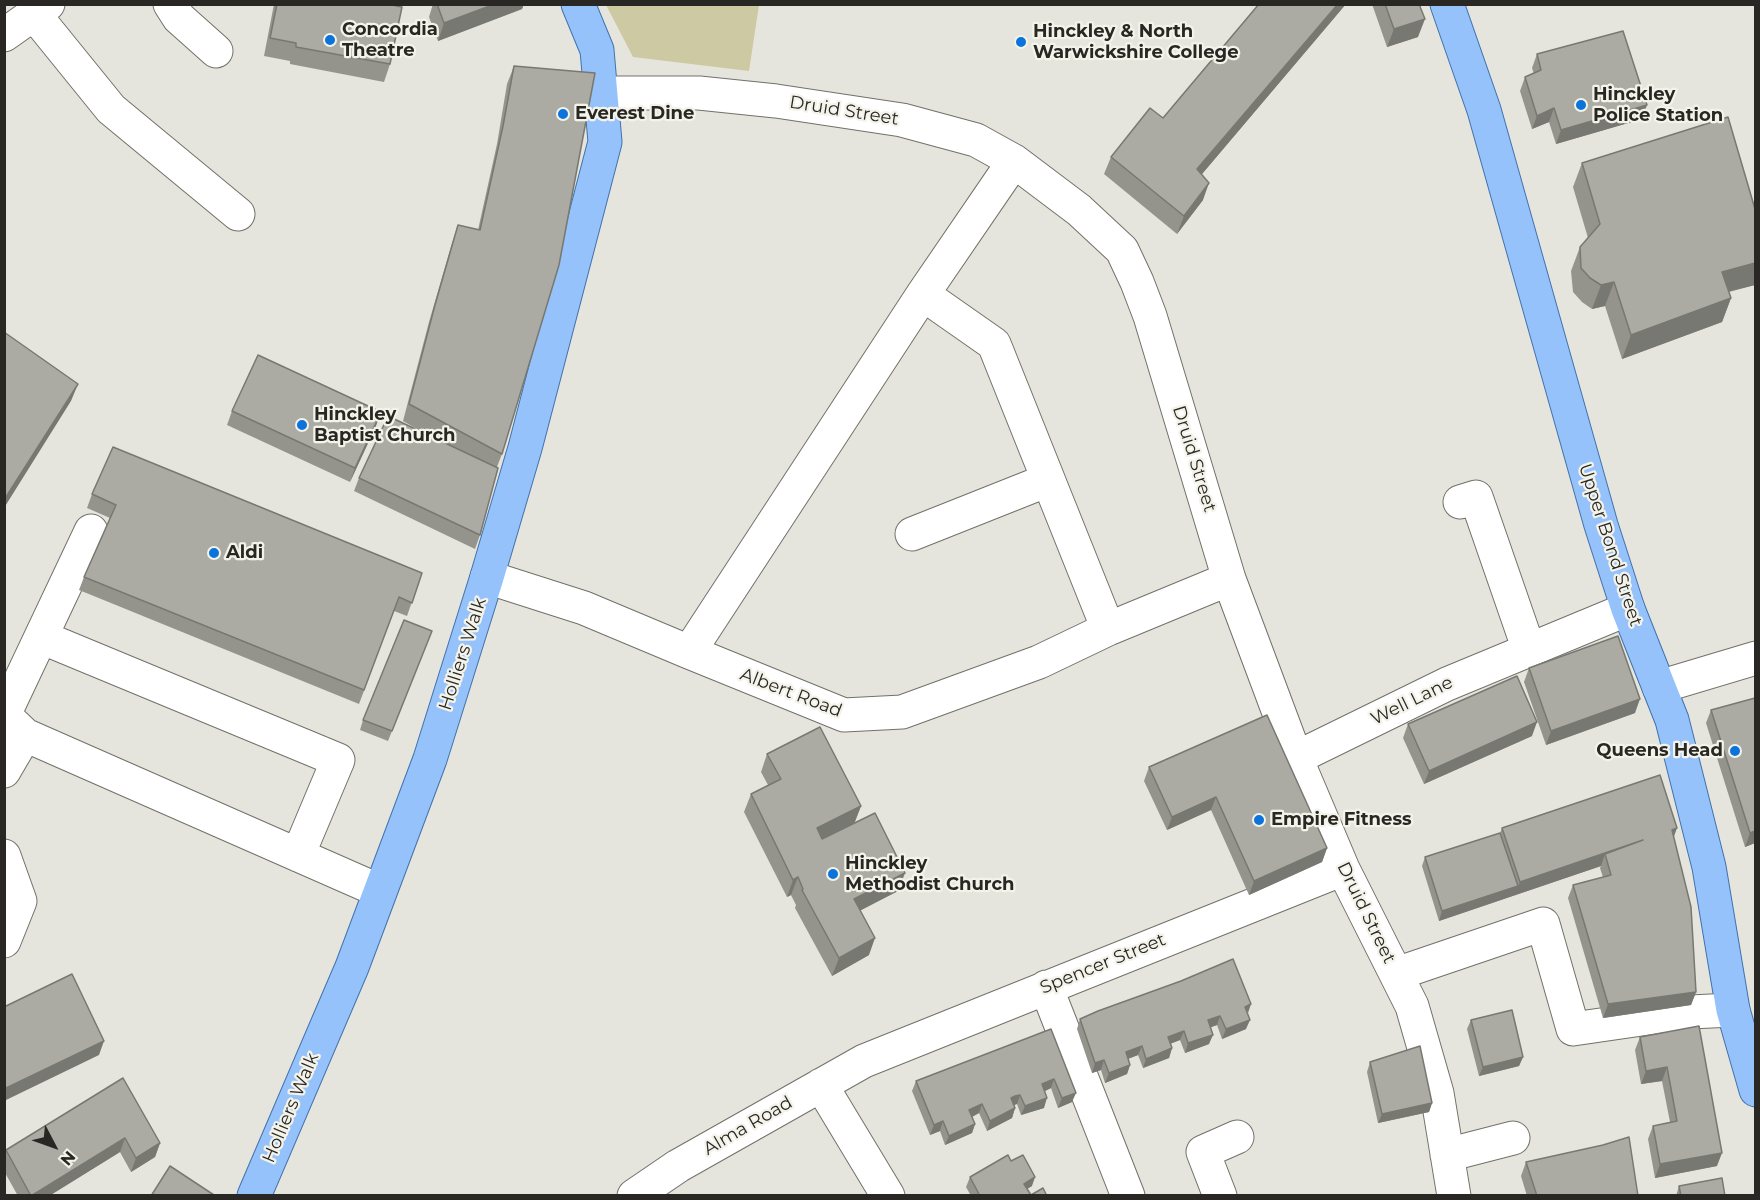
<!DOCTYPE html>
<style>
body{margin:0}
#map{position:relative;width:1760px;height:1200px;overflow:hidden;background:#e6e5dd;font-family:Montserrat,sans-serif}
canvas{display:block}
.frame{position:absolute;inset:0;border:6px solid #282724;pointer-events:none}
.north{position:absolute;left:24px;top:1116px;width:60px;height:60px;-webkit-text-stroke:4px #f3f3ea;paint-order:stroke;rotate:131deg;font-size:16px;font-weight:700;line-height:24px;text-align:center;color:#282724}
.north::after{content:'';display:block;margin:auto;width:21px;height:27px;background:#282724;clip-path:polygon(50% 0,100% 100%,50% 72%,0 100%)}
</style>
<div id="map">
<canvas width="1760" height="1200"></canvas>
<div class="frame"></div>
<div class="north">N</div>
</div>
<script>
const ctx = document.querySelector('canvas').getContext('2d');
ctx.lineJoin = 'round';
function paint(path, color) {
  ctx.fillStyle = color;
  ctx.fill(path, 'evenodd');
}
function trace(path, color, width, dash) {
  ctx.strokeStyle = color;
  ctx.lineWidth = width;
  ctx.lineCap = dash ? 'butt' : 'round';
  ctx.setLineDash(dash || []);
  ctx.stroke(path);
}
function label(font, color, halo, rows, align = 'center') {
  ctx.font = font + ' Montserrat,sans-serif';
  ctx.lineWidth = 4.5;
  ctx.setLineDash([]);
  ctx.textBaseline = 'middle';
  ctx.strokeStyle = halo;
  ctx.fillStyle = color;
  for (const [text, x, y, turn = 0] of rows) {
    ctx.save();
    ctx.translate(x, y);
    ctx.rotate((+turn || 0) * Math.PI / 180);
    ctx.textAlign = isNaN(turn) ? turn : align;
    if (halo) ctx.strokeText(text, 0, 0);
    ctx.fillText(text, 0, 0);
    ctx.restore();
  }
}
paint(new Path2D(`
 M606 5H759L749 71 633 57Z`), '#cdc9a3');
const minor = new Path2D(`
 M170 4 179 18 216 51
 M34 14 111 109 238 214
 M4 35 48 4
 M602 93H699L776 101 902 120 976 140 1014 161 1079 210 1122 250 1137 282 1150 316 1229 579 1296 758 1343 869 1412 1006 1437 1093 1454 1196
 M934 302 994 344 1108 629
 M1460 502 1476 497 1529 650
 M912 534 1048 480
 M487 577 584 608 689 652 844 715 902 712 1039 662 1108 629 1229 579
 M41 637 338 760 298 855
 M689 652 923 294 1014 161
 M1659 687 1756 658
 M4 715 25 735 380 891
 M4 715 91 531
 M1296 758 1447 684 1628 609
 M4 771 25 735
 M4 856 20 901 4 941
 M1396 974 1543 924 1573 1029 1690 1012 1733 1010
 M1046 987 1128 1196
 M821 1085 888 1196
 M1447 1155 1513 1138
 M634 1196 678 1166 864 1061 1343 869
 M1220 1196 1203 1152 1237 1137`);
const major = new Path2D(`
 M1447 4 1484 110 1601 525 1628 609 1672 720 1709 867 1733 1010 1756 1090
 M254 1196 352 967 430 759 487 577 525 448 605 142 597 50 578 4`);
trace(minor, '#727169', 35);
trace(major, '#4172ad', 35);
trace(minor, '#fff', 33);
trace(major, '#95c2fa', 33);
paint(new Path2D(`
 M274 4H387L390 64 384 82 290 64V61L264 56Z
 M433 4H524L522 9 438 41 429 17Z
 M1259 4H1346L1202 174 1203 200 1177 234 1104 174 1111 157 1163 118Z
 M1372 4H1419L1418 37 1387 47Z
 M1537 54 1642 119 1556 144 1549 122 1532 129 1520 91 1525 77 1534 74 1532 68Z
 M514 66 502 454 497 467 480 535 475 549 354 491 359 478 417 429 403 421 429 322 452 243 458 225 478 230 497 144 507 84Z
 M1582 163 1755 209V285L1729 292 1731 298 1722 322 1622 359 1605 306 1592 309 1582 302 1573 292 1571 271 1580 247 1588 238 1573 187Z
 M232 411 376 426 350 482 227 425Z
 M92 494 422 573 407 616 394 611 359 704 79 590 84 577 110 518 87 508Z
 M432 631 388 741 360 730 363 720Z
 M1529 668 1635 713 1546 745 1524 682Z
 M1711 710 1755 843 1745 847 1706 723Z
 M1267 715 1327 848 1322 862 1249 895 1211 810 1167 830 1144 781 1149 767Z
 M1408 724 1532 736 1424 784 1403 738Z
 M767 754 861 806 854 824 898 891 860 910 869 955 832 976 795 908 796 905 791 895 787 897 744 812 751 794 768 785 761 772Z
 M1502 828 1674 838 1696 992 1691 1005 1603 1018 1568 898 1573 885 1603 877 1600 868 1601 866 1439 921 1422 866 1425 857 1500 833Z
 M1247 1013 1246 1029 1222 1039 1217 1025 1210 1027 1209 1044 1185 1053 1180 1040 1170 1044 1172 1048 1169 1058 1143 1068 1138 1055 1128 1059 1130 1065 1127 1074 1105 1083 1101 1070 1092 1073 1077 1029 1080 1019Z
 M1471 1020 1523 1057 1519 1066 1479 1076 1467 1029Z
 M1699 1026 1717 1166 1655 1178 1648 1139 1653 1126 1670 1122 1662 1081 1641 1084 1635 1050 1640 1037Z
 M1051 1029 1072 1102 1058 1108 1051 1088 1045 1091 1044 1108 1021 1115 1017 1104 1014 1105 1015 1108 1012 1118 987 1131 979 1113 972 1117 975 1124 972 1133 945 1145 940 1131 930 1135 912 1091 916 1081Z
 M1370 1062 1432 1103 1429 1112 1378 1123 1367 1072Z
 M123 1078 160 1143 155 1157 131 1172 120 1152 49 1196H18L4 1171V1152L6 1150Z
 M1011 1161 1032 1186 1027 1189 1031 1195 1047 1196H971L966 1187 970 1177Z
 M1526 1162 1638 1196H1527L1521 1176Z
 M1679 1186 1725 1196H1676Z`), '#94938c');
paint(new Path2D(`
 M495 4H524L522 9 438 41 444 23Z
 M1338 4H1346L1191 187 1197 169Z
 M1425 19 1418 37 1387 47 1394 29Z
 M1647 105 1642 119 1556 144 1561 130Z
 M1554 108 1549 122 1532 129 1537 116Z
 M1209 183 1203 200 1177 234 1184 216Z
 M1755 263V285L1714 295 1722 272Z
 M1614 282 1605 306 1592 309 1601 285Z
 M1731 298 1722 322 1622 359 1631 335Z
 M78 384 71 401 4 508V500Z
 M381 412 376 426 350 482 355 468Z
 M1640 699 1635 713 1546 745 1551 731Z
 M1537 722 1532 736 1424 784 1429 771Z
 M1216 797 1211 810 1167 830 1172 817Z
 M861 806 854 824 810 846 817 828Z
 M1677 828 1672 842V830Z
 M1755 831V843L1745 847 1750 833Z
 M1643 840 1605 854 1601 866 1439 921 1442 911 1518 886 1520 882Z
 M1327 848 1322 862 1249 895 1254 881Z
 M905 873 898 891 848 917 854 899Z
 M798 877 791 895 787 897 793 880Z
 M875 938 869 955 832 976 839 958Z
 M1696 992 1691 1005 1603 1018 1608 1004Z
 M1251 1004 1248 1013 1245 1007Z
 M1220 1016 1217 1025 1204 1030 1208 1020Z
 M1250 1020 1246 1029 1222 1039 1226 1029Z
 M1184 1031 1180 1040 1164 1046 1168 1037Z
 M1213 1035 1209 1044 1185 1053 1188 1043Z
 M104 1041 99 1055 4 1101V1089Z
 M1142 1046 1138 1055 1122 1061 1126 1052Z
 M1172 1048 1169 1058 1143 1068 1146 1059Z
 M1523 1057 1519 1066 1479 1076 1483 1067Z
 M1104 1060 1101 1070 1092 1073 1095 1063Z
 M1130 1065 1127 1074 1105 1083 1109 1073Z
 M1667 1067 1662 1081 1641 1084 1646 1071Z
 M1054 1079 1051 1088 1039 1094 1042 1084Z
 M1076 1093 1072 1102 1058 1108 1062 1098Z
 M1020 1095 1017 1104 1011 1106V1098Z
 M1047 1098 1044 1108 1021 1115 1025 1106Z
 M1432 1103 1429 1112 1378 1123 1382 1114Z
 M982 1104 979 1113 966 1120 969 1110Z
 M1015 1108 1012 1118 987 1131 990 1121Z
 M943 1121 940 1131 930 1135 934 1125Z
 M975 1124 972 1133 945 1145 949 1136Z
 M125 1138 120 1152 49 1196H32Z
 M160 1143 155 1157 131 1172 136 1158Z
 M1722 1153 1717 1166 1655 1178 1660 1164Z
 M1035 1177 1032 1186 1020 1193 1024 1184Z`), '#787872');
const building = new Path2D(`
 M277 4H387L402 7 390 64 296 47V43L270 38Z
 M437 4H495L444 23Z
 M1259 4H1338L1197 169 1209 183 1184 216 1111 157 1150 108 1163 118Z
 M1385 4H1419L1425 19 1394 29Z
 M1623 31 1647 105 1561 130 1554 108 1537 116 1525 77 1541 70 1537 54Z
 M514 66 595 73 559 265 502 454 409 404 435 305 458 225 480 230 503 126Z
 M1728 117 1755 209V263L1722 272 1731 298 1631 335 1614 282 1601 285 1590 278 1581 268 1580 247 1600 224 1582 163Z
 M4 332 78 384 4 500Z
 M258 355 381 412 355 468 232 411Z
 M388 416 498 468 480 535 359 478Z
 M113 447 422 573 412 603 399 597 364 690 84 577 116 505 92 494Z
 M404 620 432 631 392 731 363 720Z
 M1618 636 1640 699 1551 731 1529 668Z
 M1517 676 1537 722 1429 771 1408 724Z
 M1755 698V831L1750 833 1711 710Z
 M1267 715 1327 848 1254 881 1216 797 1172 817 1149 767Z
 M820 727 861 806 817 828 822 839 875 813 905 873 854 899 875 938 839 958 802 890 803 889 798 877 793 880 751 794 781 779 767 754Z
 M1660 775 1677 828 1672 830 1691 907 1696 992 1608 1004 1573 885 1611 875 1605 854 1643 840 1520 882 1502 828Z
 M1500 833 1518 886 1442 911 1425 857Z
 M1233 959 1251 1004 1245 1007 1250 1020 1226 1029 1220 1016 1208 1020 1213 1035 1188 1043 1184 1031 1168 1037 1172 1048 1146 1059 1142 1046 1126 1052 1130 1065 1109 1073 1104 1060 1095 1063 1080 1019 1098 1011 1181 981Z
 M72 974 104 1041 4 1089V1007Z
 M1512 1010 1523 1057 1483 1067 1471 1020Z
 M1699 1026 1722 1153 1660 1164 1653 1126 1677 1121 1667 1067 1646 1071 1640 1037Z
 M1051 1029 1076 1093 1062 1098 1054 1079 1042 1084 1047 1098 1025 1106 1020 1095 1015 1096 1011 1098 1015 1108 990 1121 982 1104 969 1110 975 1124 949 1136 943 1121 934 1125 916 1081Z
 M1420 1046 1432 1103 1382 1114 1370 1062Z
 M123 1078 160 1143 136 1158 125 1138 31 1196 6 1150Z
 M1629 1137 1638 1196H1537L1526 1162 1603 1145Z
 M1008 1155 1011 1161 1023 1155 1035 1177 1024 1184 1031 1195 1043 1188 1047 1196H980L970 1177Z
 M170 1166 214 1195 151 1196Z
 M1722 1178 1725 1196H1681L1679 1186Z`);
paint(building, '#acaba3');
trace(building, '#787872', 1.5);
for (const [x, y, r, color] of [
 [330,40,6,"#0c73db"],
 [1021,42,6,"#0c73db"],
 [1581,105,6,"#0c73db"],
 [563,114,6,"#0c73db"],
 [302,425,6,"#0c73db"],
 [214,553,6,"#0c73db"],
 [1735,751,6,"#0c73db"],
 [1259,820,6,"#0c73db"],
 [833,874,6,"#0c73db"]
]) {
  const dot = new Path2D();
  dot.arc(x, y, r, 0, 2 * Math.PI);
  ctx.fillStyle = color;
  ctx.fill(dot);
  trace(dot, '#f3f3ea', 2);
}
label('bold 18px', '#282724', '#f3f3ea', [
 ["Concordia",342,30],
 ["Theatre",342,51],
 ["Hinckley & North",1033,32],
 ["Warwickshire College",1033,53],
 ["Hinckley",1593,95],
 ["Police Station",1593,116],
 ["Everest Dine",575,114],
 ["Hinckley",314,415],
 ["Baptist Church",314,436],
 ["Aldi",226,553],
 ["Queens Head",1723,751,"right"],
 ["Empire Fitness",1271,820],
 ["Hinckley",845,864],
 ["Methodist Church",845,885]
], 'left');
label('18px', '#282724', '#f3f3ea', [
 ["Druid Street",844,111,9],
 ["Druid Street",1194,459,73],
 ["Upper Bond Street",1610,545,72],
 ["Holliers Walk",463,654,-72],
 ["Albert Road",791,693,21],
 ["Well Lane",1412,701,-26],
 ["Druid Street",1366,913,64],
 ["Spencer Street",1103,964,-22],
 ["Holliers Walk",291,1108,-67],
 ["Alma Road",748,1126,-30]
]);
</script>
